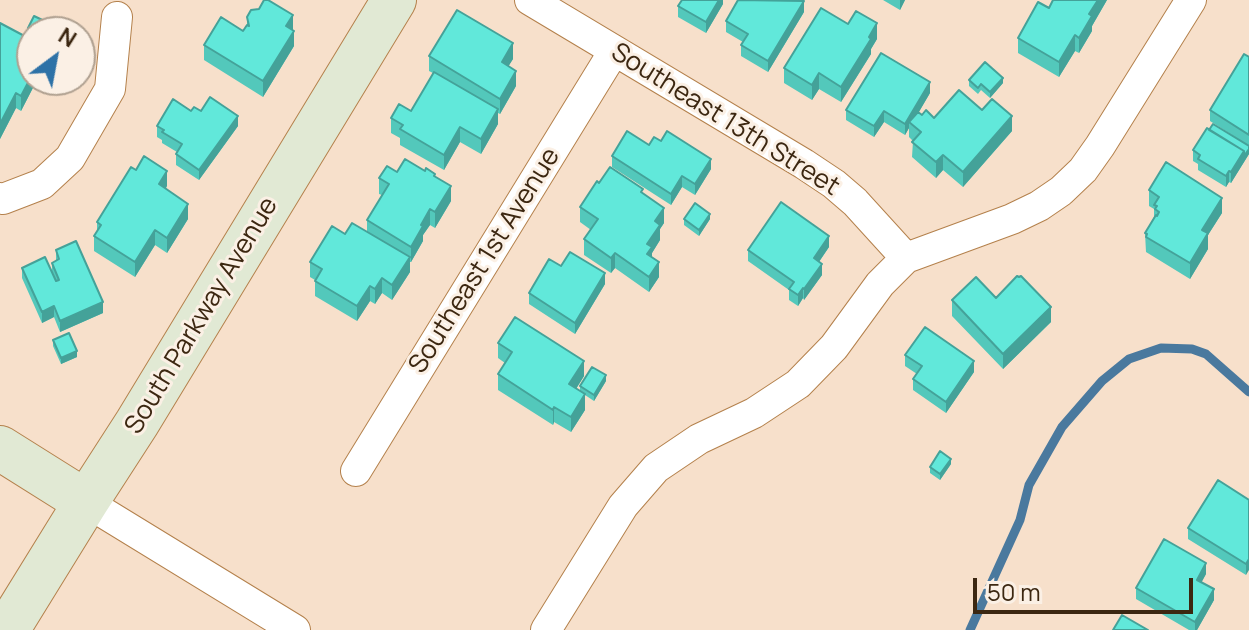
<!DOCTYPE html>
<style>
body{margin:0}
#map{position:relative;width:1249px;height:630px;overflow:hidden;background:#f7e0cb;font-family:Manrope,sans-serif}
canvas{display:block}
.north{position:absolute;left:16px;top:16px;width:80px;height:80px;box-sizing:border-box;background:#fbf0e5;border:2px solid #afa090;border-radius:50%;rotate:32deg;font-size:22px;font-weight:700;line-height:32px;text-align:center;color:#3c2711}
.north::after{content:'';display:block;margin:auto;width:28px;height:36px;background:#2e72a7;clip-path:polygon(50% 0,100% 100%,50% 72%,0 100%)}
.scale{position:absolute;left:973px;top:578px;width:220px;height:36px;box-sizing:border-box;border:4px solid #3c2711;border-top:0;padding-left:10px;font-size:24px;line-height:28px;white-space:nowrap;color:#3c2711;-webkit-text-stroke:6px #fbf0e5;paint-order:stroke}
</style>
<div id="map">
<canvas width="1249" height="630"></canvas>
<div class="north">N</div>
<div class="scale">50 m</div>
</div>
<script>
const ctx = document.querySelector('canvas').getContext('2d');
ctx.lineJoin = 'round';
function trace(path, color, width, dash) {
  ctx.strokeStyle = color;
  ctx.lineWidth = width;
  ctx.lineCap = dash ? 'butt' : 'round';
  ctx.setLineDash(dash || []);
  ctx.stroke(path);
}
function paint(path, color) {
  ctx.fillStyle = color;
  ctx.fill(path, 'evenodd');
}
function label(font, color, halo, rows, align = 'center') {
  ctx.font = font + ' Manrope,sans-serif';
  ctx.lineWidth = 6;
  ctx.setLineDash([]);
  ctx.textBaseline = 'middle';
  ctx.strokeStyle = halo;
  ctx.fillStyle = color;
  for (const [text, x, y, turn = 0] of rows) {
    ctx.save();
    ctx.translate(x, y);
    ctx.rotate((+turn || 0) * Math.PI / 180);
    ctx.textAlign = isNaN(turn) ? turn : align;
    if (halo) ctx.strokeText(text, 0, 0);
    ctx.fillText(text, 0, 0);
    ctx.restore();
  }
}
trace(new Path2D(`
 M970 630 1020 520 1029 485 1062 427 1102 381 1129 359 1161 348 1192 349 1206 354 1249 392`), '#4a799e', 9);
const street = new Path2D(`
 M530 0 804 164 834 184 855 202 906 258
 M0 198 3 199 42 184 70 158 110 89 117 17
 M356 471 614 51
 M86 502 295 630
 M546 630 623 506 656 468 699 439 754 413 798 384 834 347 880 284 906 258 1012 219 1039 206 1061 191 1083 170 1100 146 1191 0`);
const secondary = new Path2D(`
 M0 448 86 502
 M7 630 86 502 137 423 394 0`);
trace(street, '#b4814c', 32);
trace(secondary, '#b4814c', 46);
trace(street, '#fff', 30);
trace(secondary, '#e1e9d4', 44);
paint(new Path2D(`
 M723 0V4L706 33 678 17V6Z
 M883 0H905L900 10Z
 M1107 0 1092 26V31L1079 53 1075 51 1059 77 1018 53V38L1049 8Z
 M804 12 768 72 741 56V45L743 42 726 32V21Z
 M247 17 293 30 294 46 263 97 204 60V45L243 31 247 25Z
 M0 23 26 37 28 28 55 32H32V80H37L21 111 16 108 0 139Z
 M848 24 877 39 871 49V54L841 102 819 89 812 100 784 83V68Z
 M429 56 513 59 508 66 516 86 500 114 498 113V124L481 154 460 142 444 170 400 145V138L391 133V118L411 111 433 73 429 71Z
 M1249 57V146L1210 121V110Z
 M969 80 1003 83 990 98 981 90 978 94 969 86Z
 M930 93 918 113 922 115 934 118 982 110 1012 131 963 187 943 170 936 178 912 157 913 141 909 137V128L905 135 884 122 874 137 846 120V110Z
 M191 111H201L238 126 199 180 176 165V154L177 152 162 143V140L157 137V126Z
 M661 141 711 169 695 195 682 187 671 205 612 167V156Z
 M1249 146V154L1231 183 1229 182 1226 187 1198 170V164L1193 161V150Z
 M397 172 435 177 451 201 435 228 430 225 423 235V241L411 262H410V272L392 300 382 293 375 304 370 301 357 321 315 296V280L310 277V262L345 234 367 232V220L382 195 379 194V178Z
 M599 183 643 193 664 223 660 229V240L652 253V257L659 277 649 292 615 268 611 273 584 255V239L591 230 580 222V207Z
 M167 186 166 188 188 219 167 253 155 245 135 277 94 251V236L97 232V222Z
 M1149 190 1222 213 1208 235V249L1190 279 1146 252 1145 233 1154 217V209L1149 206Z
 M684 219H710L699 236 684 225Z
 M829 247 819 262 822 275 804 300 803 298 798 306 789 300V290L748 261V250Z
 M56 250 103 313 60 332 54 317 42 323 22 278V268L52 270V263L56 261Z
 M561 266 605 284 575 334 529 304V293Z
 M1019 277 1051 322 1003 369 952 316V300L996 298Z
 M53 340 77 357 61 364 53 346Z
 M498 343 584 376 576 389 580 391V386L606 381 594 401 585 395V410L571 432 554 422 553 425 498 390V374L505 363 498 358Z
 M905 355 974 372 946 413 913 390V379L917 374 905 366Z
 M951 464 940 480 930 473V467Z
 M1249 500 1246 575 1188 539V528Z
 M1206 574 1201 582 1214 600 1197 630H1189L1136 599V588Z`), '#53c8bb');
paint(new Path2D(`
 M719 0H723V4L706 33V22Z
 M900 0H905L900 10Z
 M1098 0H1107L1092 26V31L1079 53V38L1089 14Z
 M804 1V12L768 72V61Z
 M293 15V31L286 26Z
 M877 23V39L871 49V54L841 102V87Z
 M294 31V46L263 97V81Z
 M1075 35V51L1059 77V62Z
 M513 43V59L502 77V62Z
 M516 71V86L500 114V99Z
 M819 73V89L812 100V85Z
 M32 75V80H37L21 111V96Z
 M1003 78V83L990 98V92Z
 M930 82V93L912 124 909 122V128L905 135V124Z
 M16 93V108L0 139V124Z
 M498 109V124L481 154V139Z
 M884 111V122L874 137V126Z
 M238 116V126L199 180V170Z
 M1012 116V131L963 187V172Z
 M460 127V142L444 170V155Z
 M1249 149V154L1231 183V172L1244 151Z
 M943 155V170L936 178V162Z
 M711 159V169L695 195V184Z
 M167 171V186L159 199V184Z
 M1229 171V182L1226 187V176Z
 M682 176V187L671 205V194Z
 M451 186V201L435 228V212Z
 M1222 198V213L1208 235V249L1190 279V263L1202 230Z
 M188 204V219L167 253V238Z
 M664 208V223L660 229V240L652 253V262L647 269V244L655 221Z
 M430 209V225L423 235V241L411 262V247L421 225Z
 M710 214V219L699 236V230Z
 M155 230V245L135 277V262Z
 M829 236V247L814 269V258Z
 M615 253V268L611 273V258Z
 M410 257V272L392 300V285Z
 M659 262V277L649 292V277Z
 M822 264V275L804 300V289Z
 M605 273V284L575 334V323Z
 M382 278V293L375 304V289Z
 M370 286V301L357 321V306Z
 M803 288V298L798 306V295Z
 M103 302V313L60 332V321Z
 M54 306V317L42 323V312Z
 M1051 307V322L1003 369V354Z
 M77 351V357L61 364V358Z
 M584 361V376L569 400V384Z
 M974 361V372L946 413V402Z
 M606 375V381L594 401V395Z
 M585 394V410L571 432V417Z
 M554 407V422L553 425V410Z
 M951 459V464L940 480V474Z
 M1249 559V570L1246 575V564Z
 M1206 563V574L1197 591V580Z
 M1214 589V600L1197 630H1195V622Z`), '#44a299');
const building = new Path2D(`
 M264 0H268L293 15 286 26 294 31 263 81 204 45 221 17 243 31 247 25 249 26 247 17 251 10 259 9Z
 M682 0H719L706 22 678 6Z
 M738 0 804 1 768 61 741 45 748 34 726 21Z
 M1053 0H1098L1089 14 1092 16 1079 38 1075 35 1059 62 1018 38 1038 2 1049 8Z
 M821 8 848 24 856 11 877 23 869 37 871 39 841 87 819 73 812 85 784 68Z
 M457 10 513 43 502 62 516 71 500 99 429 56Z
 M34 16 55 26 52 32H35L28 28Z
 M0 23 32 40V75L21 96 16 93 0 124Z
 M29 31 32 33V40L26 37Z
 M881 53 930 82 905 124 884 111 874 126 846 110Z
 M1244 54 1249 57V135L1210 110Z
 M985 62 1003 78 990 92 981 84 978 88 969 80Z
 M434 72 498 109 481 139 460 127 444 155 400 129 403 125 391 118 399 104 411 111Z
 M959 90 982 110 992 99 1012 116 963 172 943 155 936 162 912 142 921 132 909 122 918 112 922 115 926 110 934 118Z
 M210 97 238 116 199 170 176 154 182 144 162 132 164 130 157 126 173 99 191 111 194 107 201 111Z
 M1213 124 1249 146V149L1244 156V151L1209 130Z
 M1207 128 1244 151 1231 172 1229 171 1226 176 1198 159 1200 155 1193 150Z
 M627 131 649 145 654 137 661 141 667 131 711 159 695 184 682 176 671 194 612 156Z
 M144 156 167 171 159 184 188 204 167 238 155 230 135 262 94 236 101 225 97 222 131 167 136 170Z
 M405 159 425 171 426 168 435 174 434 176 451 186 435 212 430 209 421 225 423 226 411 247 367 220 389 184 379 178 387 166 397 172Z
 M1166 162 1222 198 1202 230 1208 233 1190 263 1146 237 1147 234 1145 233 1156 215 1157 216 1159 212 1155 209 1157 206 1154 205 1159 197 1149 190Z
 M610 167 643 189 641 192 664 208 655 221 660 225 647 244 652 247 647 254 659 262 649 277 615 253 611 258 584 239 598 219 580 207 597 181 599 183Z
 M781 202 829 236 814 258 822 264 804 289 803 288 798 295 789 289 794 282 748 250Z
 M695 203 710 214 699 230 684 219Z
 M352 223 410 257 392 285 382 278 375 289 370 286 357 306 315 281 322 269 310 262 332 226 345 234Z
 M76 241 103 302 60 321 54 306 42 312 22 268 45 257 56 281 59 280 52 263 59 259 56 250Z
 M570 252 605 273 575 323 529 293 549 259 561 266Z
 M1017 276 1019 277 1021 276 1051 307 1003 354 952 300 976 277 996 298Z
 M515 317 584 361 569 384 585 394 571 417 554 407 553 410 498 374 512 352 498 343Z
 M925 327 974 361 946 402 913 379 922 366 905 355Z
 M69 333 77 351 61 358 53 340Z
 M592 367 606 375 594 395 580 386Z
 M940 451 951 459 940 474 930 467Z
 M1218 480 1249 500V559L1246 564 1188 528Z
 M1164 539 1206 563 1197 580 1214 589 1195 622 1136 588Z
 M1122 615 1148 630H1113Z`);
paint(building, '#61e8da');
trace(building, '#44a299', 2);
label('26px', '#3c2711', '#fbf0e5', [
 ["Southeast 13th Street",725,120,32],
 ["Southeast 1st Avenue",485,261,-58],
 ["South Parkway Avenue",202,316,-59]
]);
</script>
